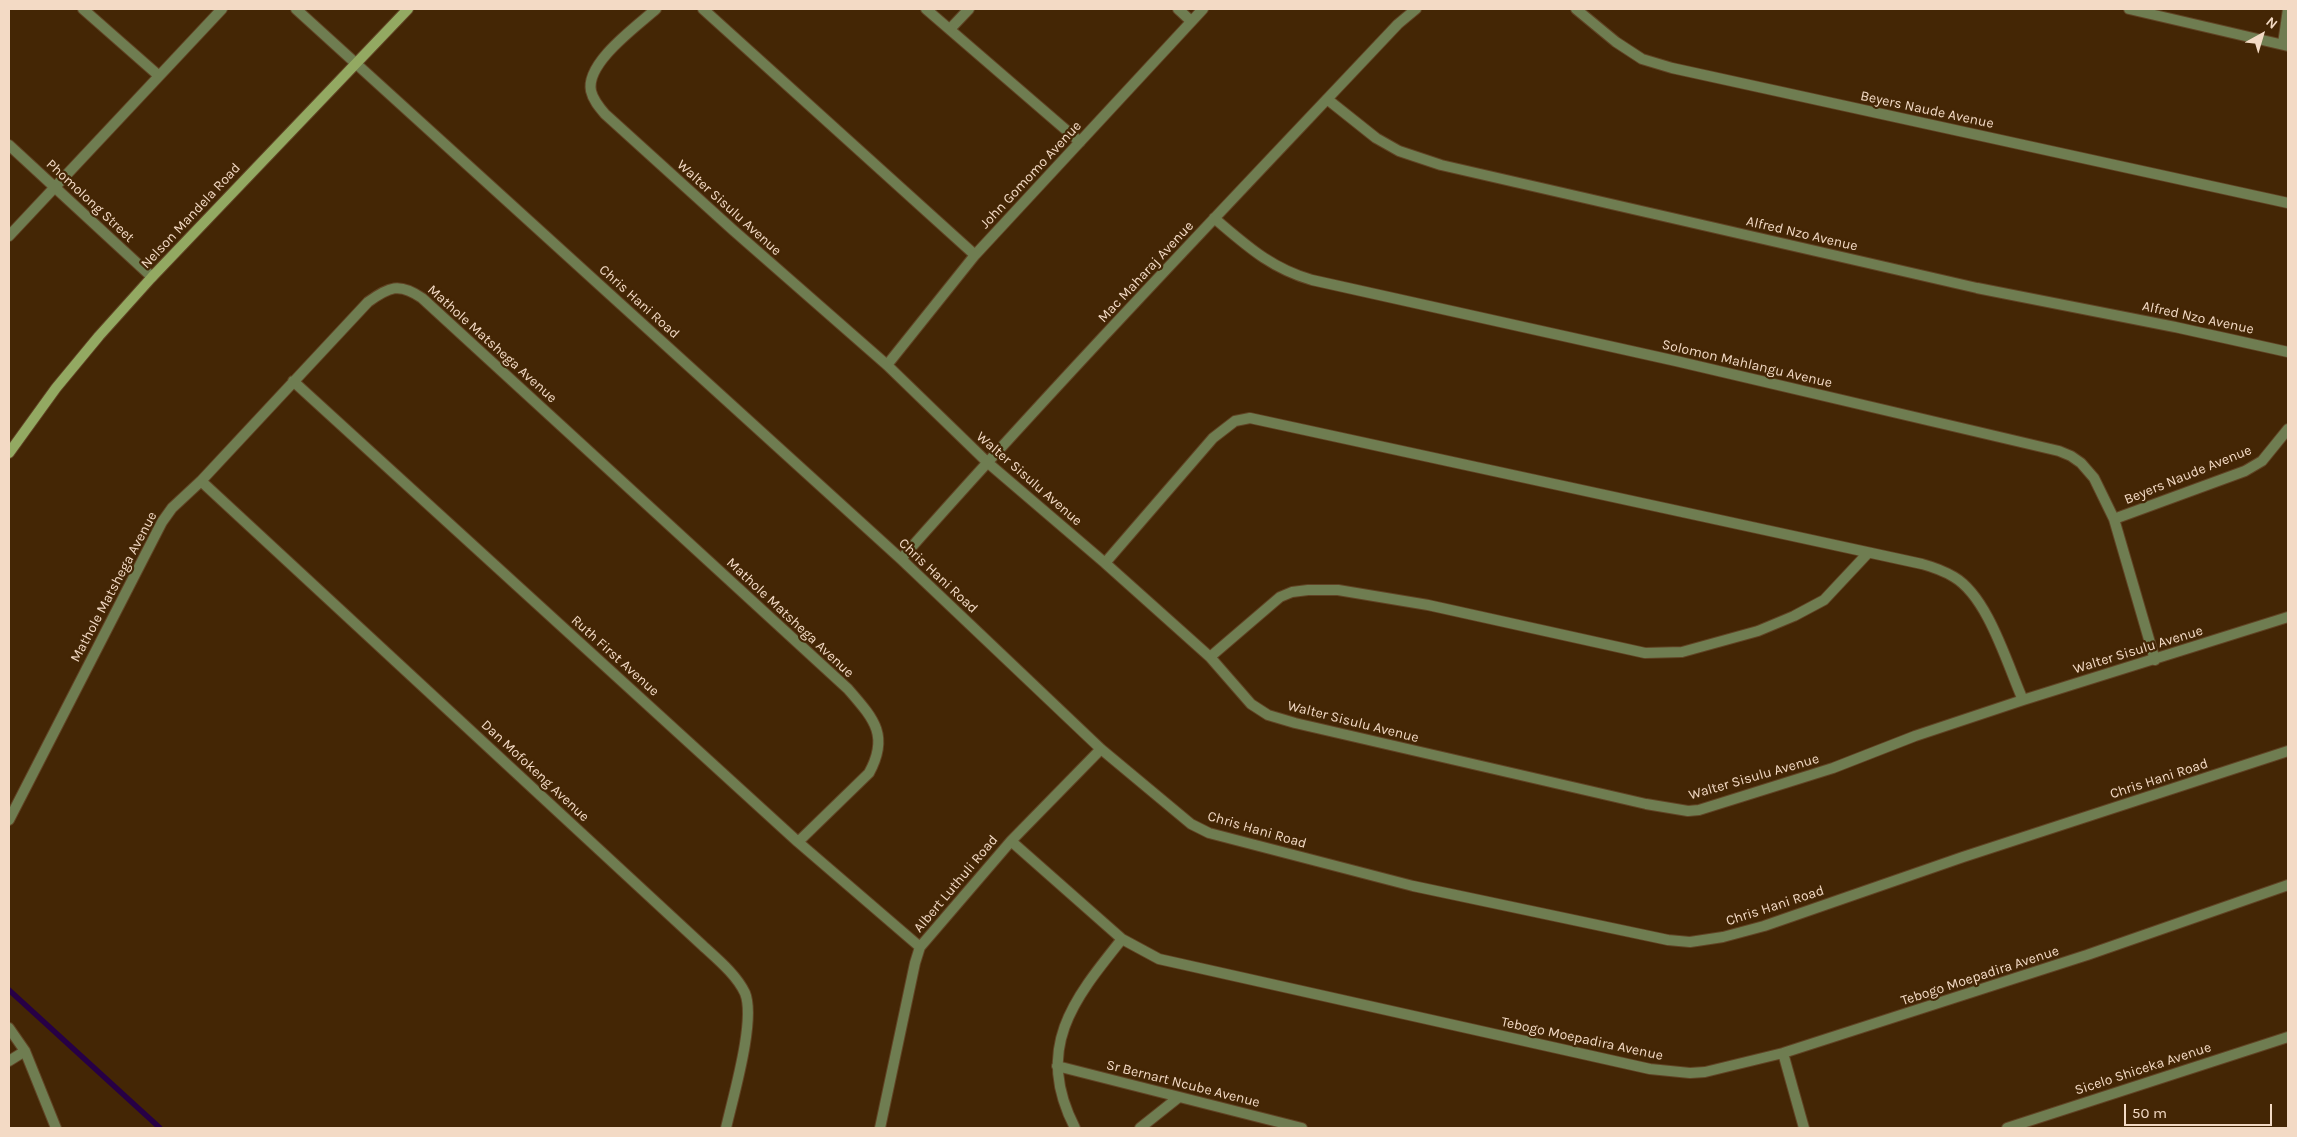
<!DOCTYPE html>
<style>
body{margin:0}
#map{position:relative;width:2297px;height:1137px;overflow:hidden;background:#442605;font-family:Karla,sans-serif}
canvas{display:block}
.frame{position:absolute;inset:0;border:10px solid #f3dac5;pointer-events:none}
.north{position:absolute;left:2237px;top:10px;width:50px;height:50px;-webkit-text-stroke:4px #442605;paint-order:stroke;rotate:39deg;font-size:14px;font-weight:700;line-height:20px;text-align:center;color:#f3dac5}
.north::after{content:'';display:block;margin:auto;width:18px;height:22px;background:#f3dac5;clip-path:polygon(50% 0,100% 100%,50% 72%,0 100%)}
.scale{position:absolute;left:2124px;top:1104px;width:148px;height:22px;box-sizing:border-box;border:2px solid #f3dac5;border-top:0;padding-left:6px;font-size:15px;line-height:18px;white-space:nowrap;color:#f3dac5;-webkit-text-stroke:4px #442605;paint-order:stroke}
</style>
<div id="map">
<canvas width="2297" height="1137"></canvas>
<div class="frame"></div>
<div class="north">N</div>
<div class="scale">50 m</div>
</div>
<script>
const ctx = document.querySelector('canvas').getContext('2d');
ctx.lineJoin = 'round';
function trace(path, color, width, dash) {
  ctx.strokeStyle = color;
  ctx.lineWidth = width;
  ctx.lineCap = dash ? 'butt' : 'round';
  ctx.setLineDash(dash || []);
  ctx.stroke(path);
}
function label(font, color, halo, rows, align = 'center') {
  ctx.font = font + ' Karla,sans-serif';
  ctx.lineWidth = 4.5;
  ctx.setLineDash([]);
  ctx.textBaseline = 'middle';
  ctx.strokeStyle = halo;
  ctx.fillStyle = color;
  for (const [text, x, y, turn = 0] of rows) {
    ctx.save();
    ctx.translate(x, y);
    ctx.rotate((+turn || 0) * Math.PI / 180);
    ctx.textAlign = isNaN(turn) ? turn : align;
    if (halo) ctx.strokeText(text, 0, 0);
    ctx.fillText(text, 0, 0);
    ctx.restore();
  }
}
trace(new Path2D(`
 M9 990 160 1128`), '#270045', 5.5);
const lane = new Path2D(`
 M1178 9 1191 21
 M950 29 969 9`);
const street = new Path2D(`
 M83 9 158 75
 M296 9 901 559 1101 749 1191 824 1209 833 1413 886 1668 940 1690 942 1723 937 1764 926 1963 857 2288 751
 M656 9C637 26 585 63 591 91 593 100 599 107 605 114L733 230 887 365 987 462 1105 563 1210 657 1251 704 1268 715 1295 723 1646 804 1688 811 1699 810 1833 768 1915 736 2023 700 2288 617
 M703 9 975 255
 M926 9 1080 142
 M1576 9 1616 42 1642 59 1672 68 2288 203
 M2129 9 2288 46
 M2283 44 2288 9
 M1327 99 1376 138 1399 151 1441 165 1977 288 2175 327 2288 352
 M9 145 152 277
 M1214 218C1246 245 1270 268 1312 280L1676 361 2059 451 2071 456 2081 463 2094 478 2114 519 2155 660
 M9 236 222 9
 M887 365 975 255 1203 9
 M293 381 798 842 920 947
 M201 481 701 944C716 958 736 974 745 993 756 1020 733 1097 726 1128
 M2114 519 2245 471 2262 461 2288 429
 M901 559C1062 377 1231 201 1398 24L1416 9
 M1105 563 1213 438 1235 421 1250 418 1922 564C1933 567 1944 571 1954 577 1988 597 2007 664 2023 700
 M1210 657 1280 597 1292 592 1308 590H1338L1428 605 1645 653 1682 652 1758 631 1794 616 1824 600 1868 553
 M9 820 162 522 172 508 201 481 368 302C389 287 399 282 422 298L848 689C873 718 890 735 869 773L798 842
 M1011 841 1122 939 1159 959 1650 1069 1690 1073 1705 1072 1783 1053 2087 955 2288 885
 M9 1028 25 1051 56 1128
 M1783 1053 1804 1128
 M9 1061 25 1051
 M1057 1066 1302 1128
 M880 1128 915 963 920 947 1011 841 1101 749
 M1075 1128C1034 1048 1073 1000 1122 939
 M1140 1128 1179 1097
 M2007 1128 2288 1037`);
const secondary = new Path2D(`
 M9 453 56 388 99 336 152 277 408 9`);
trace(lane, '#604324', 12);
trace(street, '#604324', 12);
trace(secondary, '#604324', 12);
trace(lane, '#6f7d51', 10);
trace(street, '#6f7d51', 10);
trace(secondary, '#93a962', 10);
label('14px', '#f3dac5', '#442605', [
 ["Beyers Naude Avenue",1927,110,12],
 ["John Gomomo Avenue",1031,175,-47],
 ["Phomolong Street",90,201,43],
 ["Walter Sisulu Avenue",729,208,42],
 ["Nelson Mandela Road",191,216,-47],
 ["Alfred Nzo Avenue",1802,234,13],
 ["Mac Maharaj Avenue",1146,272,-47],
 ["Chris Hani Road",639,302,42],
 ["Alfred Nzo Avenue",2198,318,12],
 ["Mathole Matshega Avenue",492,344,42],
 ["Solomon Mahlangu Avenue",1747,364,13],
 ["Beyers Naude Avenue",2188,475,-22],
 ["Walter Sisulu Avenue",1029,479,41],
 ["Chris Hani Road",938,576,43],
 ["Mathole Matshega Avenue",114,587,-62],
 ["Mathole Matshega Avenue",790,618,43],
 ["Walter Sisulu Avenue",2138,650,-17],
 ["Ruth First Avenue",615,656,42],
 ["Walter Sisulu Avenue",1353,722,14],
 ["Dan Mofokeng Avenue",535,771,43],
 ["Walter Sisulu Avenue",1754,777,-16],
 ["Chris Hani Road",2159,779,-18],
 ["Chris Hani Road",1257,830,16],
 ["Albert Luthuli Road",956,884,-50],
 ["Chris Hani Road",1775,906,-18],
 ["Tebogo Moepadira Avenue",1980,976,-18],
 ["Tebogo Moepadira Avenue",1582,1039,12],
 ["Sicelo Shiceka Avenue",2143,1069,-18],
 ["Sr Bernart Ncube Avenue",1183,1084,14]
]);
</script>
